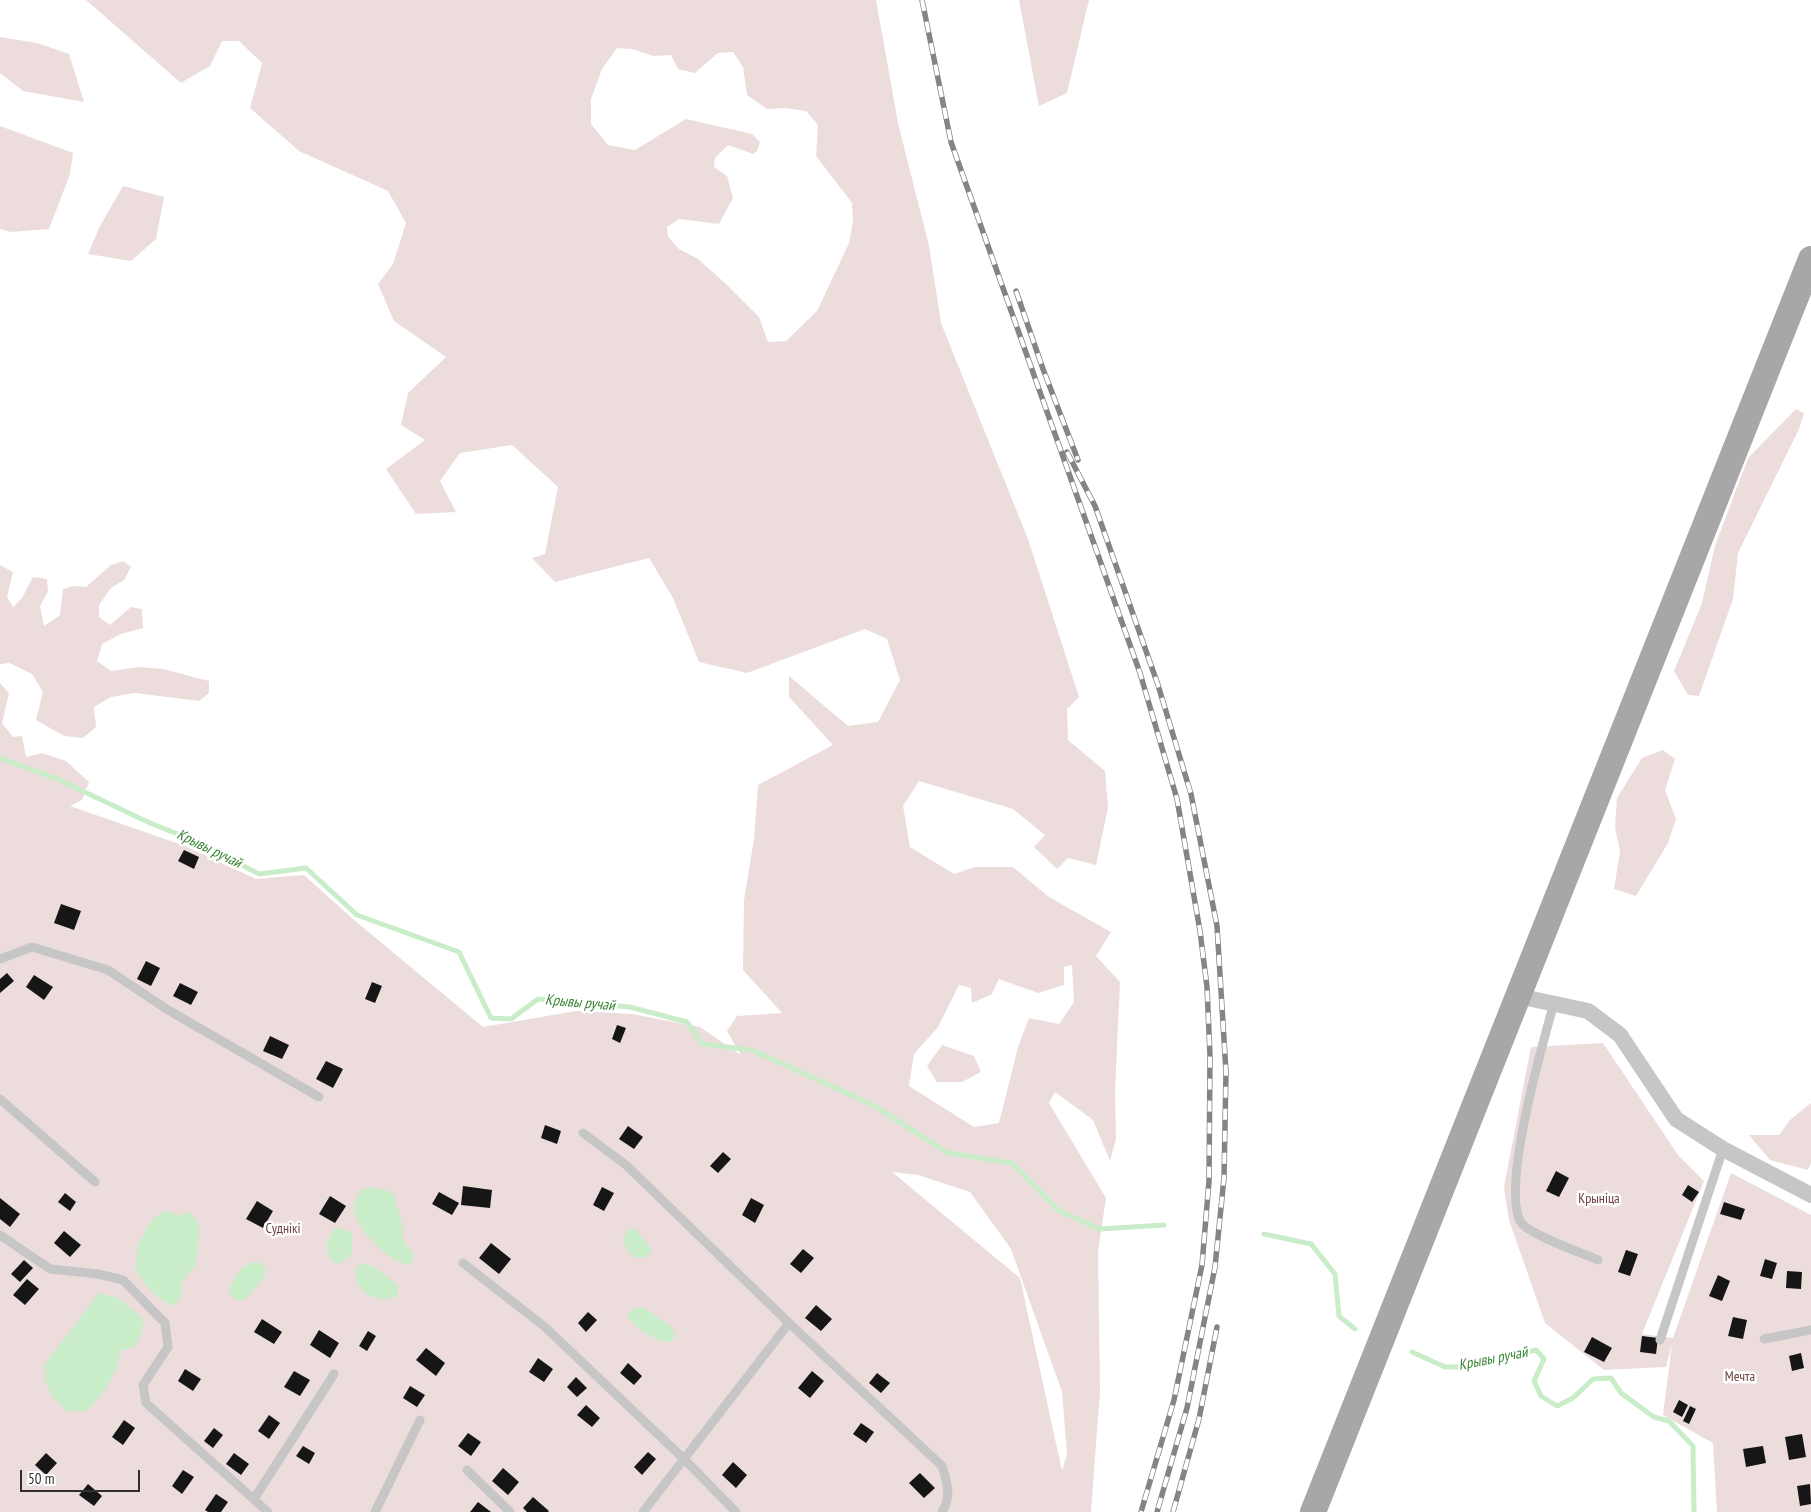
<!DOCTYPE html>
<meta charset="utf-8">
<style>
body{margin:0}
#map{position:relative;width:1811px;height:1512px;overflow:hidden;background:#fff;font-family:"PT Sans Narrow",sans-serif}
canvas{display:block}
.scale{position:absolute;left:20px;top:1470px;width:120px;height:22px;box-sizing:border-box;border:2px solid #2f2f2f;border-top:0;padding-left:6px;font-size:15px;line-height:18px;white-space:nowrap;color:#2f2f2f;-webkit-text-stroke:4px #fff;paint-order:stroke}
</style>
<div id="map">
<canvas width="1811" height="1512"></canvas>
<div class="scale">50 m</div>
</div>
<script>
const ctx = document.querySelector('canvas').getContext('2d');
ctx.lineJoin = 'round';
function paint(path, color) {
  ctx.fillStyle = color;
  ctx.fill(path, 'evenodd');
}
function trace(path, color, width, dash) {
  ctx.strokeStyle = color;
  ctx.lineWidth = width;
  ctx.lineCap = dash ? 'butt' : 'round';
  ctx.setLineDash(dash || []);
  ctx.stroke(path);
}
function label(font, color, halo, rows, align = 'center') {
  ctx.font = font + ' "PT Sans Narrow",sans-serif';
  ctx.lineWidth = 5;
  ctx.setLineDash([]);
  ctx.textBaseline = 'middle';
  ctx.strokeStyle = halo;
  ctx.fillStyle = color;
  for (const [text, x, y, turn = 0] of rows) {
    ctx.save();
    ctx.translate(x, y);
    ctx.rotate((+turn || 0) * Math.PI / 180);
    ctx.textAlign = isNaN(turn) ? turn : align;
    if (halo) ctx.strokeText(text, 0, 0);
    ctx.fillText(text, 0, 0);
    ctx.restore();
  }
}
paint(new Path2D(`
 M86 0H876L898 123 929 246 941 323 1028 539 1079 697 1067 709 1068 740 1105 771 1108 808 1096 865 1068 858 1057 869 1034 847 1045 835 1013 809 919 781 903 806 910 847 954 874 975 867H1013L1049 897 1111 932 1096 956 1120 982 1115 1091 1116 1139 1110 1161 1093 1120 1055 1092 1049 1103 1106 1198 1098 1252 1100 1391 1091 1512H0V683L9 693 2 723 13 737 22 736 26 757 42 753 66 761 89 782 82 800 70 806 185 846 256 879 304 875 354 920 483 1027 576 1011 632 1014 700 1027 741 1055 727 1031 737 1016 782 1013 743 970 744 900 754 839 758 785 833 745 789 697V676L848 726 878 722 900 680 887 639 865 629 747 673 699 662 673 598 649 558 555 582 532 558 545 554 558 487 512 445 460 453 440 481 456 512 416 514 386 469 425 440 401 425 408 393 446 357 394 321 378 284 393 264 406 223 388 191 299 151 250 108 262 63 239 41H222L210 66 181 83ZM617 48 632 49 653 56 671 55 678 69 695 73 718 53 733 52 743 67 747 95 767 109 785 108 806 111 818 125 816 156 852 203 853 221 849 243 817 311 786 341 768 342 759 317 725 283 698 259 679 249 668 237 667 227 679 219 719 224 733 198 727 176 714 167 715 158 728 145 753 154 757 151 760 142 752 134 686 119 635 150 608 145 591 124V99L602 69ZM1072 965 1074 1002 1059 1024 1029 1018 1018 1047 999 1123 974 1127 909 1086 914 1054 938 1027 959 985 971 988 972 1003 992 994 999 979 1038 993 1064 985V967ZM892 1172 918 1175 970 1192 1011 1249 1062 1392 1067 1454 1062 1471 1020 1278Z
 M1019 0H1089L1067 93 1039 106Z
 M0 37 37 43 69 54 84 102 23 91 0 73Z
 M0 126 73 153 70 174 49 229 11 232 0 229Z
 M123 186 164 197 156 239 131 261 88 254 99 228Z
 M1796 409 1804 413 1799 429 1738 553 1733 599 1699 696 1688 695 1674 671 1702 603 1715 546 1748 458Z
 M123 561 131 567 124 580 111 588 99 605V617L110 625 131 607 142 609 143 628 121 634 102 644 97 661 111 671 138 667 163 669 209 681V693L199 701 135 693 111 697 94 707 96 727 83 738 64 736 36 720 43 692 32 674 9 663 0 664V565L13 572 7 597 13 607 22 598 33 577 47 579 48 592 40 606 44 626 60 615 63 589 73 586 86 587 111 565Z
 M1663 750 1675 759 1665 790 1676 819 1668 843 1636 896 1614 889 1620 851 1615 828 1617 798 1642 758Z
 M1603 1043 1678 1155 1704 1181 1642 1334 1673 1338 1731 1173 1811 1215V1512H1717L1713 1443 1663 1415 1672 1344 1666 1367 1604 1370 1545 1323 1509 1220 1504 1187 1531 1047Z
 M942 1045 974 1056 981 1072 962 1082H937L927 1066Z
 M1811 1103V1163L1808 1170 1770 1160 1749 1135H1779L1790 1120Z`), '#ecdddc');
paint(new Path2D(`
 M373 1187 386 1190 394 1195 403 1227 402 1237 414 1257 411 1265C391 1265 357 1230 354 1211 352 1202 357 1197 362 1190Z
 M165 1210 178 1215 190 1212 199 1225V1237L195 1267C184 1277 180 1282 181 1298L173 1306C156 1298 146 1286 135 1270L138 1245 151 1221Z
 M336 1228 344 1229 352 1233V1253L344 1261 337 1264C323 1255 324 1239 336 1228Z
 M635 1228 652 1250 645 1258C632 1260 627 1251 623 1240L628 1230Z
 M256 1261 266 1267 264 1278 243 1301 235 1299 229 1292C231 1279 243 1264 256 1261Z
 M362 1263 375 1267 398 1286V1296C377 1305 355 1293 355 1269Z
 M99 1293 118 1298 143 1318 142 1332 135 1346 121 1351C115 1376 105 1394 86 1411H67L54 1399 45 1381V1364Z
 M642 1307 672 1327 675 1336 671 1342C655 1341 636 1330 627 1316L632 1309Z`), '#c9edc8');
trace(new Path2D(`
 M0 758 55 778 150 823 200 843 259 874 306 868 357 915 459 952 491 1018 511 1019 538 999 630 1007 687 1022 702 1044 752 1050 873 1105 948 1153 1012 1163 1059 1211 1100 1229 1164 1225
 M1264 1234 1311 1244 1335 1274 1339 1316 1355 1329
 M1412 1352 1445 1367H1464L1536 1350 1544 1359 1534 1381 1541 1396 1557 1406 1573 1398 1593 1379 1611 1378 1621 1393 1654 1417 1669 1421 1693 1446 1694 1512`), '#c9edc8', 5);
paint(new Path2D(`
 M184 850 199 857 194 869 178 861Z
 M61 904 81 911 74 930 54 923Z
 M146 961 160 968 151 986 137 979Z
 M7 973 14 981 0 993V979Z
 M34 975 53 987 44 1000 26 987Z
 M372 982 382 986 375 1003 365 999Z
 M180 983 198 992 191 1005 173 996Z
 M617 1025 626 1028 620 1043 612 1039Z
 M270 1036 289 1045 282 1059 263 1051Z
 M326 1061 343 1069 333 1088 316 1079Z
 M545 1125 561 1131 557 1144 541 1138Z
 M628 1126 643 1137 634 1149 619 1139Z
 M723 1152 731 1159 718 1173 710 1166Z
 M1556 1171 1569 1178 1559 1197 1546 1191Z
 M1688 1185 1699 1192 1692 1202 1682 1195Z
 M463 1186 492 1190 490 1208 461 1205Z
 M602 1187 614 1193 604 1211 593 1205Z
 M439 1192 459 1203 452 1215 432 1204Z
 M65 1193 76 1202 70 1211 58 1202Z
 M330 1196 346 1206 335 1223 319 1214Z
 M0 1198 20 1214 10 1227 0 1219Z
 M751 1198 764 1205 755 1223 742 1215Z
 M257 1201 273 1211 263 1228 246 1219Z
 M1724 1202 1745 1209 1741 1220 1720 1214Z
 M64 1231 81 1245 70 1257 54 1243Z
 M491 1243 511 1259 499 1274 479 1258Z
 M803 1249 814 1258 801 1273 790 1264Z
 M1626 1250 1638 1254 1630 1276 1618 1272Z
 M1765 1259 1777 1263 1772 1279 1760 1276Z
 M24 1260 33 1268 20 1282 11 1274Z
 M1787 1271 1802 1272 1801 1289 1786 1288Z
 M1718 1275 1730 1281 1722 1301 1709 1296Z
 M27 1279 39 1289 25 1305 13 1295Z
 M816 1305 832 1319 821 1331 805 1318Z
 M588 1312 597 1320 586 1332 578 1323Z
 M1733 1317 1747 1320 1743 1339 1728 1336Z
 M262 1319 282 1332 274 1344 254 1332Z
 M319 1330 339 1343 330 1358 310 1345Z
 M368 1331 376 1336 367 1351 359 1346Z
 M1642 1336 1658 1338 1656 1354 1640 1352Z
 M1592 1337 1612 1348 1604 1362 1584 1352Z
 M426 1348 445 1363 436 1376 416 1360Z
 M1801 1353 1804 1368 1792 1371 1789 1356Z
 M538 1358 553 1369 544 1382 529 1372Z
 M628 1363 642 1376 634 1385 620 1373Z
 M185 1369 201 1379 193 1391 178 1381Z
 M294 1371 310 1380 300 1396 284 1387Z
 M812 1371 824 1381 810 1398 798 1388Z
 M877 1373 890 1383 881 1393 869 1383Z
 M576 1377 587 1388 577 1397 567 1387Z
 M410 1386 425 1395 417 1407 403 1398Z
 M1679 1400 1688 1405 1682 1417 1673 1412Z
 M586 1405 600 1418 592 1427 577 1415Z
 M1690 1406 1696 1409 1689 1424 1683 1421Z
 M269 1415 280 1423 269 1439 258 1431Z
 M124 1420 135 1428 123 1445 112 1437Z
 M861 1423 874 1432 866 1443 853 1434Z
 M214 1428 223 1435 213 1448 204 1441Z
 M468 1433 481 1442 471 1456 458 1446Z
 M1802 1434 1806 1457 1789 1460 1785 1437Z
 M303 1446 315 1453 309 1464 296 1456Z
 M1763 1446 1766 1463 1746 1467 1743 1449Z
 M648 1452 656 1459 642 1475 634 1467Z
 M46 1453 57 1463 46 1475 35 1465Z
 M234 1453 249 1464 241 1475 226 1464Z
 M733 1462 747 1475 736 1488 722 1475Z
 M503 1468 519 1482 508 1495 492 1481Z
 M183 1470 194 1477 182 1494 172 1486Z
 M920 1473 935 1488 924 1498 909 1483Z
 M88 1484 102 1496 94 1506 79 1495Z
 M1810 1484 1811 1504 1800 1506 1797 1486Z
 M216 1494 228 1502 221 1512H208L205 1510Z
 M533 1497 549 1511 548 1512H527L523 1508Z
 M478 1502 491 1512H470Z`), '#161616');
trace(new Path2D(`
 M0 959 32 947 108 970 168 1010 319 1097
 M1554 1003C1542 1046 1502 1184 1520 1221 1526 1234 1583 1253 1598 1260
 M0 1099 95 1182
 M583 1133 626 1165 789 1323 942 1466C947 1481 952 1497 942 1512
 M0 1235 50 1269 98 1274 123 1280 165 1323 168 1347 143 1385 146 1403 268 1512
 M463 1263 545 1327 684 1459 736 1512
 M1764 1339 1811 1330
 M1660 1340 1723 1149
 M467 1470 510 1512
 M254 1499 334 1374
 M375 1512 420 1420
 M643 1512 789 1323`), '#c6c6c6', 9);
trace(new Path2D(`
 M1518 996 1588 1011 1620 1035 1676 1119 1723 1149 1811 1195`), '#c6c6c6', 16);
trace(new Path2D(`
 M1313 1512 1811 259`), '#a7a7a7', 26);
const rail = new Path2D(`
 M922 0 951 142 1140 673 1177 799 1200 931 1207 987 1210 1056 1209 1181 1202 1265 1174 1400 1141 1512
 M1016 291 1043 369 1078 460
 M1067 452 1095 506 1158 685 1191 794 1217 926 1226 1072 1224 1178 1215 1267 1187 1408 1157 1512
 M1173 1512 1199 1419 1217 1327`);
trace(rail, '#848484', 5.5);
trace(rail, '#fff', 4, [11]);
label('14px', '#6c403b', '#fff', [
 ["Крыніца",1599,1199],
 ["Суднікі",283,1229],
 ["Мечта",1740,1377]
]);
label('italic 15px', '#398636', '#fff', [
 ["Крывы ручай",209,849,26],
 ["Крывы ручай",580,1003,5],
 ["Крывы ручай",1493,1359,-11]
]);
</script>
